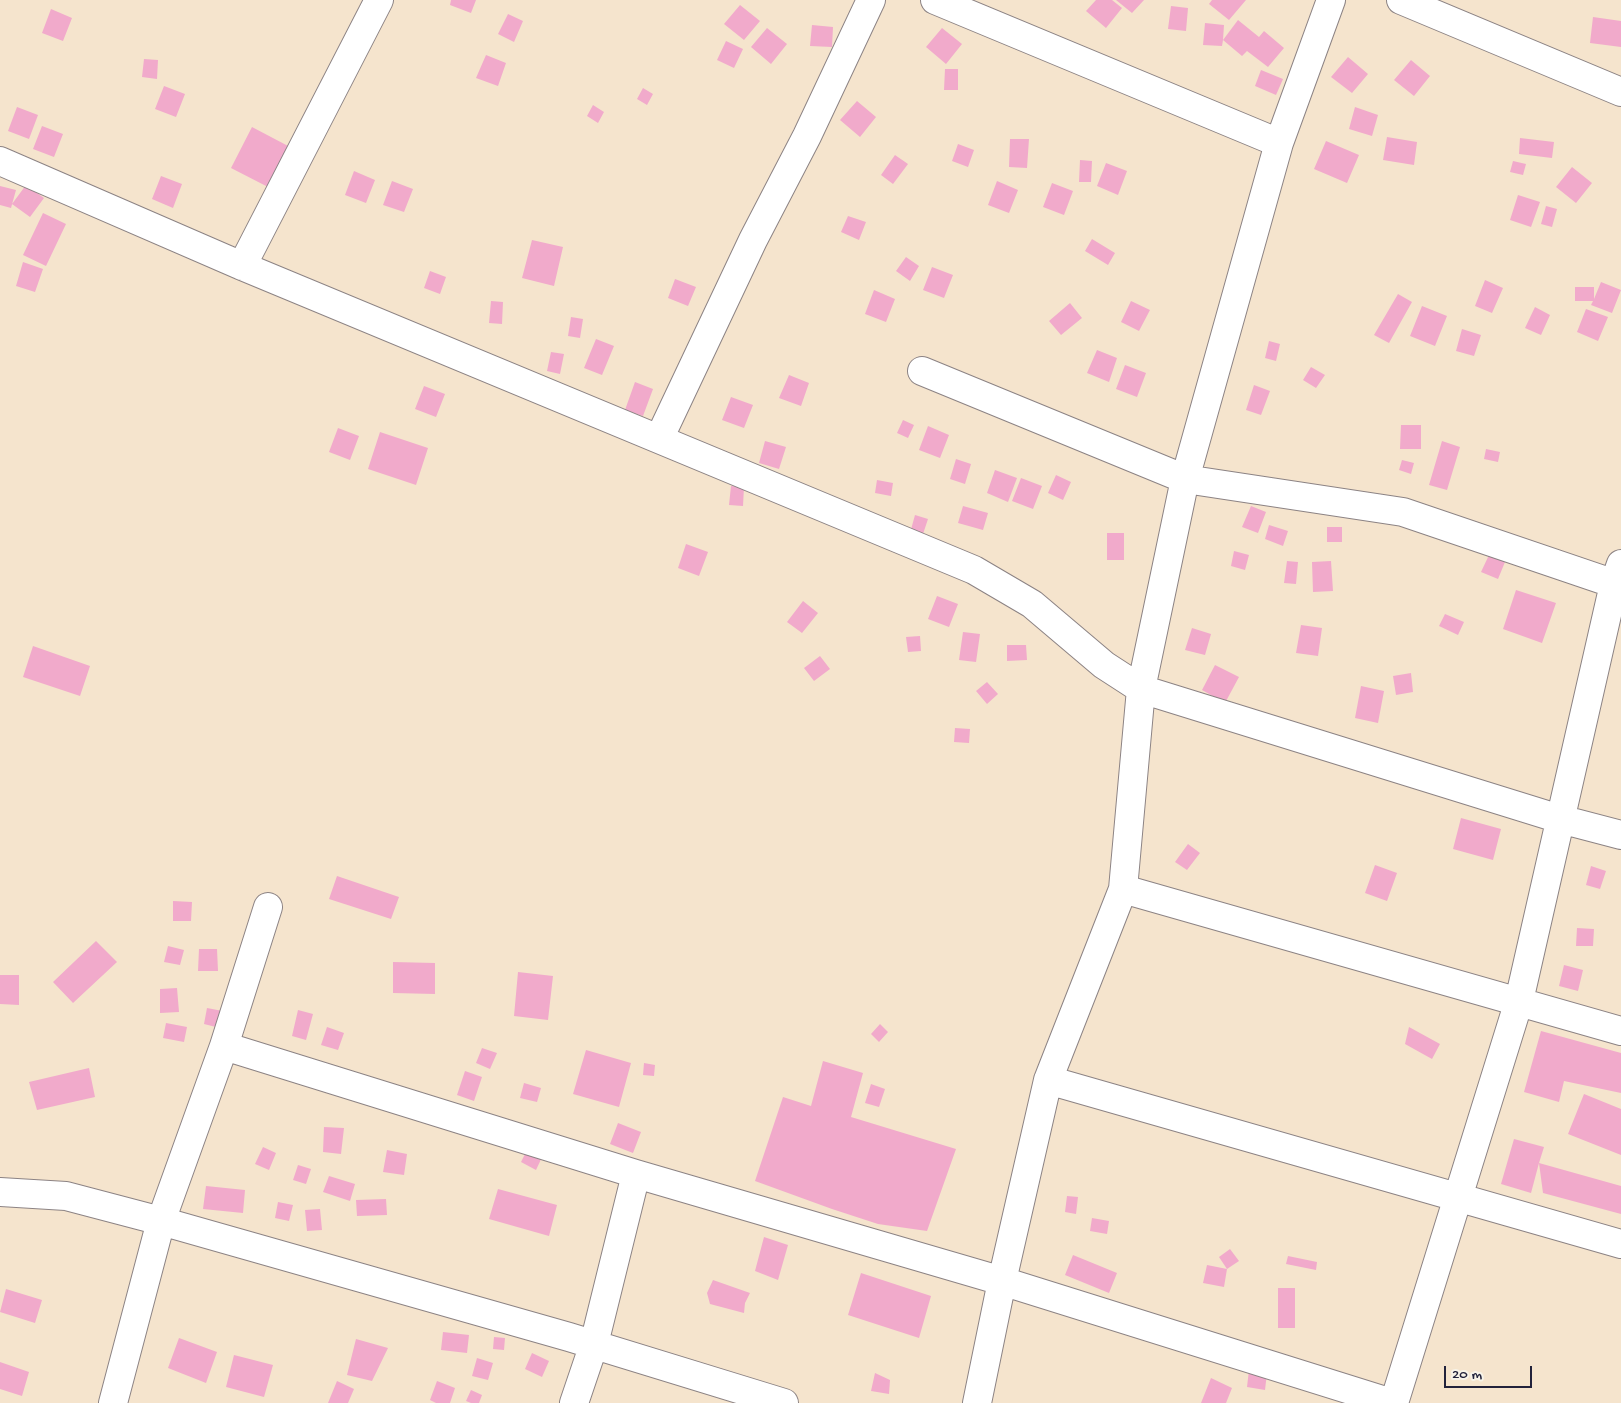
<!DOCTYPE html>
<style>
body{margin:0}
#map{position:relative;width:1621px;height:1403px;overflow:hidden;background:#f5e4cd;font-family:"Gochi Hand",sans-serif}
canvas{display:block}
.scale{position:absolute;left:1444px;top:1366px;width:88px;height:22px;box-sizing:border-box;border:2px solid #22223b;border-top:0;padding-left:6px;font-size:15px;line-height:18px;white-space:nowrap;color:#22223b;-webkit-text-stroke:4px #f7f3e8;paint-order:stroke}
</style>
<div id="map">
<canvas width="1621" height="1403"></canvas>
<div class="scale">20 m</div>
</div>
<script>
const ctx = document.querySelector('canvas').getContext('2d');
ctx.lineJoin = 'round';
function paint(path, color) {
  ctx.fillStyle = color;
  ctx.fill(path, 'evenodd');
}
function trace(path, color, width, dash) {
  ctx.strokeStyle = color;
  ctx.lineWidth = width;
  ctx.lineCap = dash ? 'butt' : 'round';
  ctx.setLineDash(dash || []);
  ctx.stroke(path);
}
paint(new Path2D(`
 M451 0H476L471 13 450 5Z
 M1096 0H1112L1122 8 1106 28 1086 11Z
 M1116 0H1144L1132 13Z
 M1212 0H1246L1229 20 1209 4Z
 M740 5 760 21 744 40 724 24Z
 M1171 6 1188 8 1186 31 1168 29Z
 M51 9 72 18 63 41 42 33Z
 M508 14 523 21 514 42 498 34Z
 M1593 17 1621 21V47L1590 43Z
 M1238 20 1259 37 1264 31 1284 48 1268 67 1247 51 1242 56 1223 40 1222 46 1203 45 1205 23 1224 25 1223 40Z
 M812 25 833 27 832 47 810 46Z
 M767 28 787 44 771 64 751 47Z
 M942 28 962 44 946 64 926 47Z
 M726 41 743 49 734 68 717 60Z
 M486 55 506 63 498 86 476 78Z
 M1348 57 1368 74 1352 93 1331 77Z
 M144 59 158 60 157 79 142 77Z
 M1411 60 1430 76 1414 96 1394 80Z
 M945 69H958V90H944Z
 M1261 70 1283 79 1276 95 1255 86Z
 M164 86 185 94 176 117 155 109Z
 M643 88 653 94 647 105 637 99Z
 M857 101 876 117 860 137 840 120Z
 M593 105 604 112 598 123 587 116Z
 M17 107 38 115 29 139 8 131Z
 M1355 107 1378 115 1372 136 1349 129Z
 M42 126 63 134 54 157 33 149Z
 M252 127 290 147 268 187 231 168Z
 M1387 137 1417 142 1414 165 1383 160Z
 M1520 138 1554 142 1552 158 1519 154Z
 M1010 139H1029L1027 168 1009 167Z
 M1326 141 1359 155 1347 183 1314 169Z
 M958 144 974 150 968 167 952 161Z
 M895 155 908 164 893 184 881 175Z
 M1080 160 1092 161 1091 182H1079Z
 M1513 161 1526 164 1523 175 1510 172Z
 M1106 163 1127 171 1118 195 1097 186Z
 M1572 167 1592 183 1576 203 1556 187Z
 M354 171 375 180 366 203 345 195Z
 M161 176 182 184 173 208 152 199Z
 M392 181 413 189 404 212 383 205Z
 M997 181 1018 190 1009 213 988 205Z
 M1052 183 1073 191 1064 215 1043 207Z
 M26 185 44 198 30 217 12 204Z
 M0 186 16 190 11 208 0 205Z
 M1518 195 1540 202 1531 227 1510 220Z
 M1546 206 1557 209 1552 227 1541 224Z
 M43 213 66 224 46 266 23 255Z
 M848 216 866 222 859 240 841 232Z
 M1092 239 1115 253 1108 265 1085 251Z
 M532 240 563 247 554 286 522 278Z
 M906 257 919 266 910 281 896 271Z
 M23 262 43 269 35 292 16 286Z
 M932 267 953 275 944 298 923 290Z
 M430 271 446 277 440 294 424 288Z
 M675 279 696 287 688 306 668 298Z
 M1485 280 1503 288 1492 313 1475 306Z
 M1601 282 1621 290 1612 313 1591 305 1593 301H1575V287H1594V299Z
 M874 290 895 299 886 322 865 314Z
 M1398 294 1412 302 1389 343 1374 335Z
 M491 301 503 302 502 324 489 323Z
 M1131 301 1150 310 1139 331 1121 322Z
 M1070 303 1082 318 1061 335 1049 321Z
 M1422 306 1447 316 1435 346 1410 336Z
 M1535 307 1550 315 1541 335 1525 328Z
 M1586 309 1608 317 1598 341 1577 332Z
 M571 317 583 319 580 338 568 336Z
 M1462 329 1481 335 1474 356 1456 351Z
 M596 339 614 346 602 375 584 368Z
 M1269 341 1280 344 1276 361 1265 358Z
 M1097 350 1117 358 1109 382 1087 373Z
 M551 352 564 354 560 374 547 371Z
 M1125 365 1146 373 1137 397 1116 389Z
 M1311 367 1325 375 1316 388 1303 380Z
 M789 375 809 383 801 406 779 398Z
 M635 382 653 389 643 416 625 410Z
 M1254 385 1270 391 1261 415 1246 410Z
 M424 386 445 394 436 417 415 409Z
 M731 397 753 405 744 428 722 420Z
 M903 420 914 425 908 438 897 433Z
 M1401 425H1421V449H1400Z
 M928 426 949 435 940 458 919 450Z
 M338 428 359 436 350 460 329 452Z
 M380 432 428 448 416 485 368 469Z
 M765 441 786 447 779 469 759 463Z
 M1442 441 1460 447 1447 490 1429 485Z
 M1486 449 1500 452 1498 462 1484 459Z
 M956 459 971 464 965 484 950 479Z
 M1402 460 1414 463 1411 474 1399 470Z
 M995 470 1017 478 1008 502 987 493Z
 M1056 475 1071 482 1063 500 1048 493Z
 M1021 478 1042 486 1033 509 1012 501Z
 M877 480 893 483 891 496 875 493Z
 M731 486 744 487 743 506 729 505Z
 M963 506 988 513 983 530 958 523Z
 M1251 506 1266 512 1258 533 1242 527Z
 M915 515 928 519 922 537 910 533Z
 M1269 525 1288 531 1283 546 1265 539Z
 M1327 527H1342V542H1327Z
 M1107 533H1124V560H1107Z
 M686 544 708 552 699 576 678 568Z
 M1234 551 1249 555 1245 570 1231 566Z
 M1489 555 1505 562 1498 579 1481 572Z
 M1287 561 1298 562 1296 584 1284 583Z
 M1331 561 1333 591 1313 592 1312 562Z
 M1516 590 1556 603 1542 643 1503 629Z
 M937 596 958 604 949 627 928 619Z
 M803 601 818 613 802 633 787 622Z
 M1445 614 1464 622 1458 635 1439 626Z
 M1301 625 1322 628 1318 656 1296 653Z
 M1192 628 1211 634 1205 655 1185 650Z
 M963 632 980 634 976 662 959 660Z
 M920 636 921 651 908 652 906 637Z
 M1007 645H1026L1027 660 1007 661Z
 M33 646 90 666 80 696 23 677Z
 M820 656 830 669 814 681 804 668Z
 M1215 665 1239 677 1225 703 1202 690Z
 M1411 673 1413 692 1396 695 1393 676Z
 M987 682 998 694 987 704 976 691Z
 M1361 686 1384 691 1378 723 1355 718Z
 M955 728 970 729 969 743 954 742Z
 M1461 818 1501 829 1493 860 1453 849Z
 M1188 844 1200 853 1187 870 1175 862Z
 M1375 865 1397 873 1387 901 1365 893Z
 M1591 866 1606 871 1600 889 1586 885Z
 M337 876 399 897 391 919 329 899Z
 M173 901 192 902 191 921H173Z
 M1577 928 1594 929 1593 946H1576Z
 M96 941 117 962 73 1003 53 982Z
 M168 946 184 950 180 965 164 962Z
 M199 949H217L218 971H198Z
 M393 962 435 963V994L393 993Z
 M1564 965 1583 970 1578 991 1559 986Z
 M518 972 553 976 548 1020 514 1016Z
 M0 975H19V1005L0 1004Z
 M177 988 179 1012 160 1013V989Z
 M207 1008 228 1012 224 1029 204 1024Z
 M298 1010 313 1014 306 1040 292 1036Z
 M166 1023 187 1027 184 1042 163 1038Z
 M880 1024 888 1032 879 1042 871 1034Z
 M327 1027 344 1033 338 1050 321 1045Z
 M1409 1027 1440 1044 1432 1059 1405 1044Z
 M1541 1031 1621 1053V1093L1564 1081 1559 1102 1524 1092Z
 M482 1048 497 1053 490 1069 476 1063Z
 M586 1050 631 1063 619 1107 573 1094Z
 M823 1061 863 1073 851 1117 956 1149 927 1231 878 1224 832 1209 755 1181 783 1097 811 1106Z
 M644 1063 655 1065 654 1076 643 1075Z
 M89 1068 95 1097 37 1110 29 1082Z
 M465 1071 482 1077 474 1101 457 1095Z
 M524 1083 541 1088 537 1102 520 1098Z
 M871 1084 885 1089 879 1107 865 1103Z
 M1584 1094 1621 1109V1155L1568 1134Z
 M618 1123 641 1132 633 1153 610 1144Z
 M324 1127 344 1128 341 1154 323 1152Z
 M1514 1139 1544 1147 1539 1163 1621 1186V1214L1543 1193 1539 1163 1531 1193 1501 1184Z
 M529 1146 544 1153 536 1170 521 1162Z
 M263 1147 276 1153 269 1170 255 1164Z
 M387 1150 407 1154 404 1175 383 1172Z
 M298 1165 311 1169 306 1184 293 1180Z
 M329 1176 355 1184 350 1201 323 1192Z
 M206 1186 245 1190 243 1213 203 1209Z
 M498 1189 557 1205 549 1236 489 1219Z
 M1067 1196 1078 1197 1076 1214 1065 1212Z
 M386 1199 387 1215 357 1216 356 1200Z
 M278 1202 293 1205 289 1221 275 1218Z
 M320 1209 322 1230 307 1231 305 1210Z
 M1092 1218 1109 1221 1107 1234 1090 1231Z
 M764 1237 788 1245 778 1280 755 1271Z
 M1230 1249 1239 1261 1227 1269 1224 1287 1203 1283 1207 1265 1227 1269 1219 1257Z
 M1073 1255 1117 1273 1109 1293 1065 1275Z
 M1288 1256 1317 1262 1316 1270 1286 1264Z
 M861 1273 931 1296 919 1338 848 1315Z
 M713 1280 750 1293 745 1303 744 1313 710 1304 707 1293Z
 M1278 1288H1295V1328H1278Z
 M6 1289 42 1300 35 1323 0 1312Z
 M443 1332 469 1335 467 1353 441 1350Z
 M494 1337 505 1338 504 1350 493 1349Z
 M179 1338 217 1352 206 1383 168 1368Z
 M356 1339 388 1348 372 1381 347 1375Z
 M532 1353 549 1361 542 1377 525 1369Z
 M234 1355 273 1365 264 1397 226 1387Z
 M477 1358 493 1363 488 1380 472 1376Z
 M0 1362 29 1372 22 1396 0 1389Z
 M1249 1370 1267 1373 1265 1390 1247 1387Z
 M875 1373 890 1380 889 1394 871 1391Z
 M1211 1378 1232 1388 1226 1403H1201Z
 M337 1381 354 1389 348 1403H328Z
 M437 1381 455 1388 450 1403H436L430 1400Z
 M471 1390 482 1395 479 1403H471L466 1401Z`), '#f1aacb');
const street = new Path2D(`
 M935 0 1279 143
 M1401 0 1621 92
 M0 161 242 266 974 570 1032 604 1104 665 1141 689 1560 819 1621 835
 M242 266 379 0
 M922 371 1185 479 1403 512 1621 586
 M659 439 753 240 807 136 871 0
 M1123 889 1621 1031
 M224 1046 636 1174 1002 1281 1392 1403
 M1048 1080 1621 1244
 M0 1192 66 1196 161 1221 569 1337 784 1403
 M113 1403 161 1221 224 1046 268 907
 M574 1403 594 1344 636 1174
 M977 1403 1002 1281 1048 1080 1123 889 1141 689 1185 479 1279 143 1331 0
 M1394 1403 1519 1001 1614 584 1621 564`);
trace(street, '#8c8384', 30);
trace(street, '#fff', 28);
</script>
